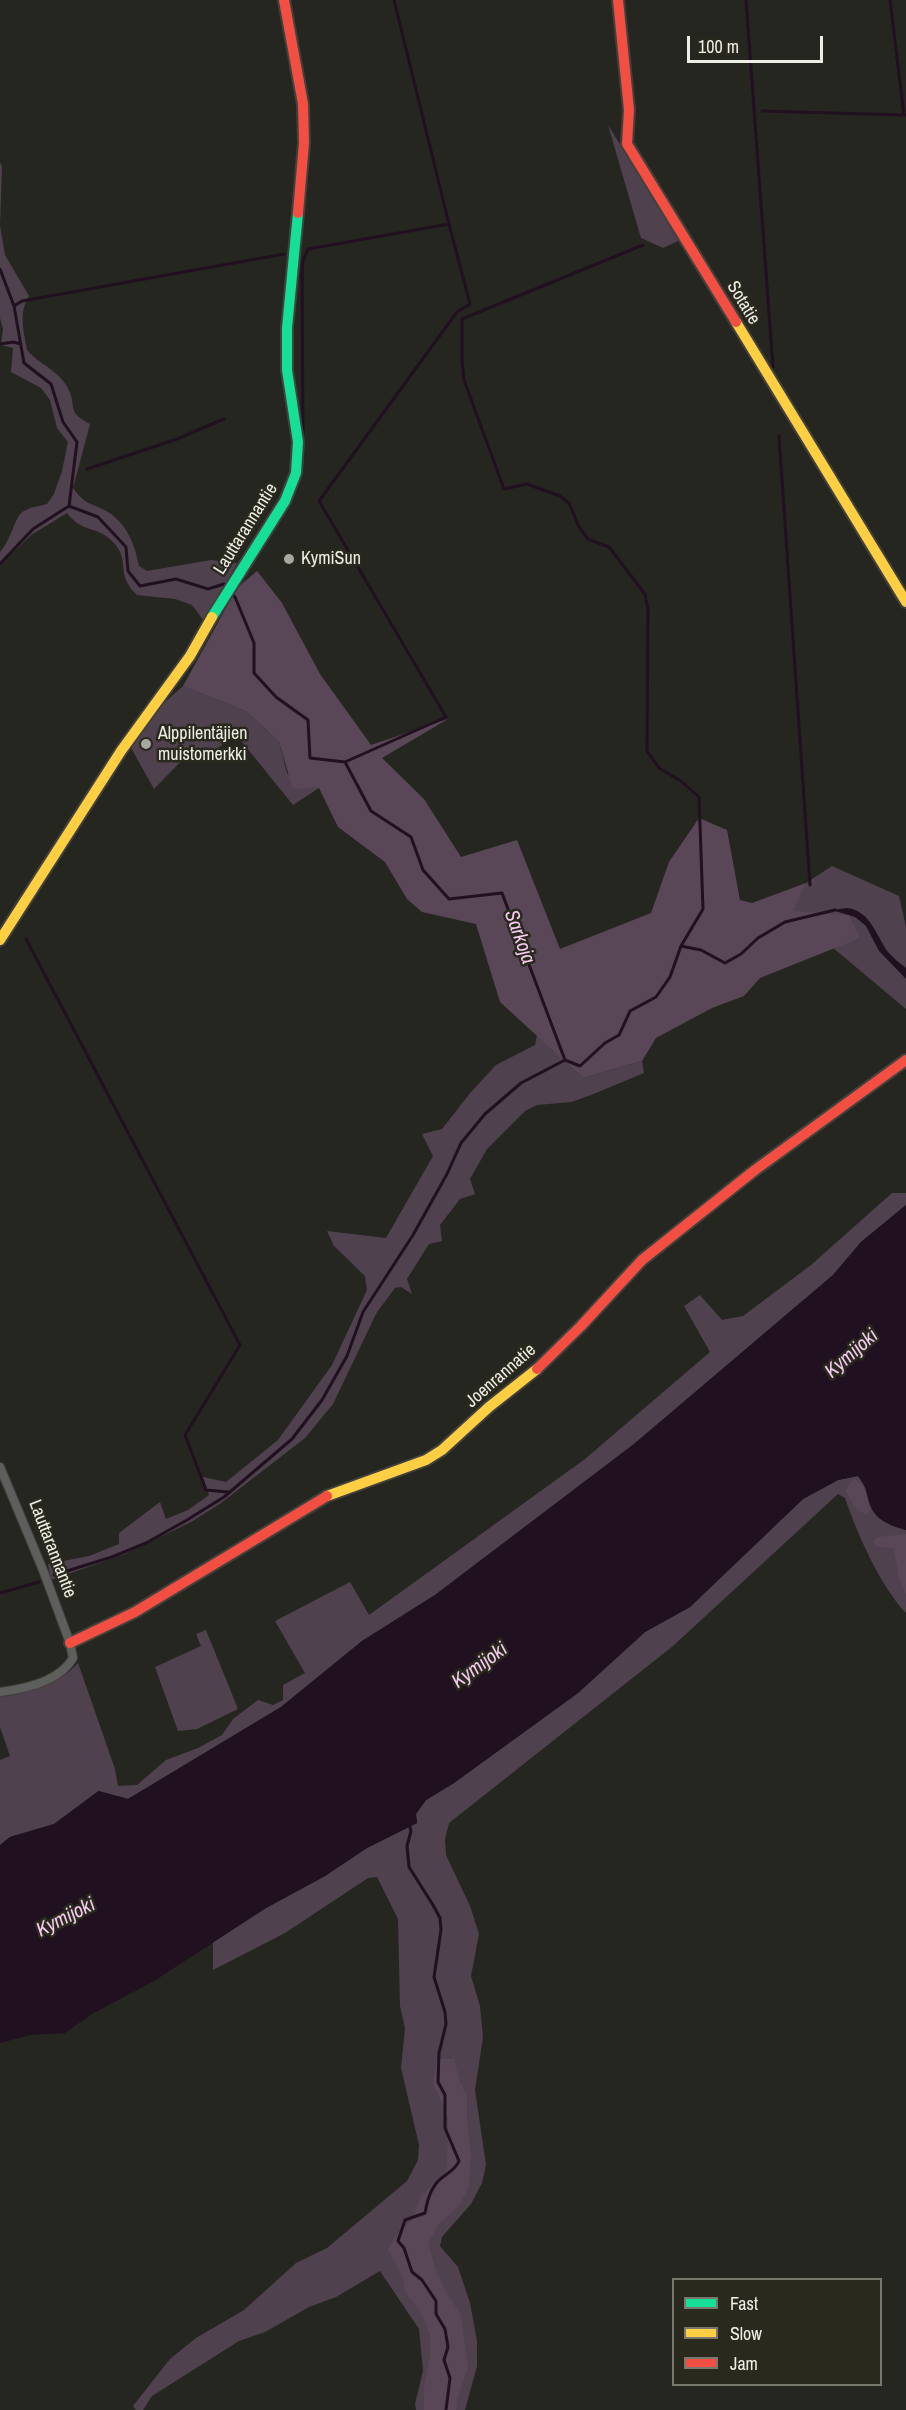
<!DOCTYPE html>
<meta charset="utf-8">
<style>
body{margin:0}
#map{position:relative;width:906px;height:2410px;overflow:hidden;background:#262621;font-family:"Archivo Narrow",sans-serif}
canvas{display:block}
.legend{position:absolute;left:672px;top:2278px;width:210px;height:108px;box-sizing:border-box;background:#29291e;border:2px solid #78786e;margin:0;padding:8px 10px;list-style:none;font-size:18px;color:#eeeee6}
.legend li{display:flex;align-items:center;gap:12px;height:30px}
.legend b{width:30px;border:2px solid #78786e}
.scale{position:absolute;left:687px;top:36px;width:136px;height:27px;box-sizing:border-box;border:3px solid #eeeee6;border-top:0;padding-left:8px;font-size:18px;line-height:21px;white-space:nowrap;color:#eeeee6;-webkit-text-stroke:4px #29291e;paint-order:stroke}
</style>
<div id="map">
<canvas width="906" height="2410"></canvas>
<ul class="legend">
<li><b style="height:8px;background:#16e098"></b>Fast</li>
<li><b style="height:8px;background:#ffcf43"></b>Slow</li>
<li><b style="height:8px;background:#f24e42"></b>Jam</li>
</ul>
<div class="scale">100 m</div>
</div>
<script>
const ctx = document.querySelector('canvas').getContext('2d');
ctx.lineJoin = 'round';
function paint(path, color) {
  ctx.fillStyle = color;
  ctx.fill(path, 'evenodd');
}
function trace(path, color, width, dash) {
  ctx.strokeStyle = color;
  ctx.lineWidth = width;
  ctx.lineCap = dash ? 'butt' : 'round';
  ctx.setLineDash(dash || []);
  ctx.stroke(path);
}
function label(font, color, halo, rows, align = 'center') {
  ctx.font = font + ' "Archivo Narrow",sans-serif';
  ctx.lineWidth = 5;
  ctx.setLineDash([]);
  ctx.textBaseline = 'middle';
  ctx.strokeStyle = halo;
  ctx.fillStyle = color;
  for (const [text, x, y, turn = 0] of rows) {
    ctx.save();
    ctx.translate(x, y);
    ctx.rotate((+turn || 0) * Math.PI / 180);
    ctx.textAlign = isNaN(turn) ? turn : align;
    if (halo) ctx.strokeText(text, 0, 0);
    ctx.fillText(text, 0, 0);
    ctx.restore();
  }
}
paint(new Path2D(`
 M608 125 680 240 663 248 641 238Z
 M0 162 2 167 0 226 5 255 29 296C18 313 24 332 27 350 40 365 60 371 69 390 77 409 66 411 90 424L73 488C87 507 91 502 108 512 127 524 135 545 139 566L147 571 211 560 237 563 204 621 192 605 175 599 137 595C134 592 130 588 128 584 119 568 129 557 111 540 97 526 82 533 67 513L31 535 0 565V552C11 541 15 515 24 511 31 507 40 506 47 504L54 494 62 471 68 442 57 428 50 400 41 388 11 372 13 348 1 345 3 329 0 318Z
 M183 686 247 712 279 742 287 773 319 788 293 805 234 732 206 761 193 749 154 789 130 746 165 702Z
 M832 866 899 896 906 927V1009L832 947 860 938 792 911 806 883Z
 M537 1035 583 1078 642 1061 644 1073 591 1095 571 1102 537 1105 525 1111 487 1149 470 1179 475 1194 460 1199 440 1225 442 1241 429 1244 407 1279 412 1294 401 1287 395 1288 377 1312 333 1404 305 1438 221 1503 191 1522 125 1554 51 1580 48 1564 89 1556 119 1544V1533L160 1502 166 1519 188 1510 209 1495 203 1477 226 1482 278 1440 332 1365 367 1290 365 1276 334 1246 327 1231 386 1238 433 1156 422 1134 442 1129 471 1092 496 1065 535 1045Z
 M892 1193H906V1205L861 1242 833 1275 634 1444 435 1595 362 1641 281 1707 128 1799 98 1791 54 1824 10 1837 0 1845V1760L10 1756 0 1727V1695C30 1690 58 1686 78 1663L115 1769 118 1786 137 1785 166 1760 198 1748 222 1735 233 1719 258 1700 273 1705 283 1700V1685L305 1673 275 1621 350 1582 369 1615 585 1459 710 1352 684 1306 700 1295 722 1320 743 1316 811 1265Z
 M858 1476 890 1525 906 1530V1613C880 1586 857 1533 845 1498L838 1494 673 1646 449 1823 445 1839 446 1855 470 1906 479 1934 471 1976 480 2006 483 2037 475 2090 486 2165 482 2183 471 2204 442 2237 440 2246 458 2267 470 2303 477 2341V2366L465 2410H416L415 2404 423 2371 419 2329 380 2271 336 2297 309 2307 265 2332 239 2341 152 2396 143 2410H136L133 2406 170 2359 196 2338 244 2310 296 2263 327 2248 407 2181 418 2160 419 2145 401 2068 405 2028 400 2006 398 1919 377 1877 368 1878 285 1933 213 1970V1942L266 1908 325 1876 367 1848 417 1823 416 1814 426 1800 454 1783 578 1693 645 1632 690 1607 803 1499 838 1480Z
 M206 1630 238 1709 197 1729 178 1731 155 1667 201 1646 196 1634Z`), '#50414e');
paint(new Path2D(`
 M257 571 282 603 320 674 371 745 448 719 382 758 424 799 461 857 517 840 560 949 651 913 669 862 699 818 727 830 740 900 752 903 806 883 793 911 849 915 860 938 760 978 744 996 712 1008 656 1038 642 1061 583 1078 500 1002 476 924 422 912 407 899 385 862 338 827 319 788 293 789 279 742 247 712 183 686 237 588Z
 M854 1478 866 1489 870 1510 867 1514 857 1511 845 1490Z
 M906 1534V1594L899 1578 894 1548 878 1547 873 1542 878 1537Z
 M438 2059H454L460 2081 467 2096V2122L471 2155 469 2186 460 2205 438 2225 428 2244 435 2267 445 2291 461 2314 468 2368 458 2396 456 2410H424V2387L430 2357V2334L421 2313 405 2292 403 2278 388 2250 395 2237 412 2219 421 2196 447 2171 448 2118 433 2082Z`), '#594757');
paint(new Path2D(`
 M847 908C871 911 876 936 888 952 893 958 900 963 906 968V979L879 951 866 926 855 917 832 910Z
 M906 1205V1530C895 1527 879 1522 873 1511 866 1500 868 1486 858 1476L838 1480 803 1499 690 1607 645 1632 578 1693 454 1783 426 1800 416 1814 417 1823 367 1848 325 1876 266 1908 154 1981 92 2014 65 2033 30 2035 0 2043V1845L10 1837 54 1824 99 1791 128 1799 281 1707 362 1641 435 1595 634 1444 833 1275 861 1242Z`), '#21101f');
trace(new Path2D(`
 M394 0 449 224
 M746 0 773 367
 M890 0 904 115H906
 M762 111 904 115
 M643 245 462 319V359L464 380 504 489 527 484 560 496 569 503 579 527 588 539 609 547 645 594 648 610 647 751 659 768 681 781 699 797 703 909 681 946
 M0 269 14 306 24 363 51 384 63 422 77 442 69 506 98 517 126 547 128 571 140 586 176 579 208 589 224 584 227 588
 M14 306 22 301 284 254
 M0 344 13 342 21 344
 M303 434 302 272 303 261 308 249 449 224 470 304 457 312 319 501 446 717 345 762
 M779 436 810 885
 M87 469 177 439 224 419
 M0 564 33 529 69 506
 M231 593 235 597 254 643V673L276 697 308 720 310 758 345 762 371 811 411 837 423 870 449 899 502 893 565 1060 580 1066 605 1043 619 1035 630 1011 656 997 670 977 681 946 701 950 725 963 741 954 758 938 785 922 835 910
 M26 939 240 1345 185 1435 206 1490 228 1492
 M54 1575 112 1557 146 1543 187 1520 224 1497 292 1439 322 1400 347 1356 363 1312 413 1235 447 1174 461 1143 485 1114 521 1083 565 1060
 M0 1593 39 1582
 M409 1824 411 1831 407 1846 409 1867 433 1905 440 1918 441 1930 434 1977 445 2012 446 2024 439 2053 438 2082 445 2095V2128L459 2161C454 2173 441 2175 435 2185 429 2193 427 2203 425 2213L405 2220 398 2241 404 2248 412 2272 422 2280 436 2301V2314L445 2329 448 2347 444 2360 450 2378 446 2410`), '#21101f', 3);
const street = new Path2D(`
 M0 1467 43 1570 70 1643 73 1658C60 1681 25 1689 0 1692`);
const fast = new Path2D(`
 M212 617 285 501 296 473 298 442 287 370V328L298 213`);
const slow = new Path2D(`
 M736 322 906 602
 M0 940 121 751 190 656 212 617
 M327 1496 426 1460 442 1450 489 1407 537 1369`);
const jam = new Path2D(`
 M284 0 303 104 304 143 298 213
 M618 0 629 110 627 144 736 322
 M537 1369 581 1326 642 1260 755 1170 906 1060
 M70 1643 135 1612 327 1496`);
trace(street, '#41413d', 10);
trace(fast, '#41413d', 14);
trace(slow, '#41413d', 14);
trace(jam, '#41413d', 14);
trace(street, '#5e5e5c', 8);
trace(fast, '#16e098', 10);
trace(slow, '#ffcf43', 10);
trace(jam, '#f24e42', 10);
for (const [x, y, r, color] of [
 [289,559,6,"#a8a8a1"],
 [146,744,6,"#a8a8a1"]
]) {
  const dot = new Path2D();
  dot.arc(x, y, r, 0, 2 * Math.PI);
  ctx.fillStyle = color;
  ctx.fill(dot);
  trace(dot, '#29291e', 2);
}
label('18px', '#eeeee6', '#29291e', [
 ["Sotatie",743,303,59],
 ["Lauttarannantie",246,529,-58],
 ["Joenrannatie",501,1376,-41],
 ["Lauttarannantie",52,1549,69]
]);
label('18px', '#eeeee6', '#29291e', [
 ["KymiSun",301,559],
 ["Alppilentäjien",158,734],
 ["muistomerkki",158,755]
], 'left');
label('italic 20px', '#f7cbf2', '#29291e', [
 ["Sarkoja",519,937,70],
 ["Kymijoki",852,1354,-41],
 ["Kymijoki",480,1666,-36],
 ["Kymijoki",66,1918,-27]
]);
</script>
